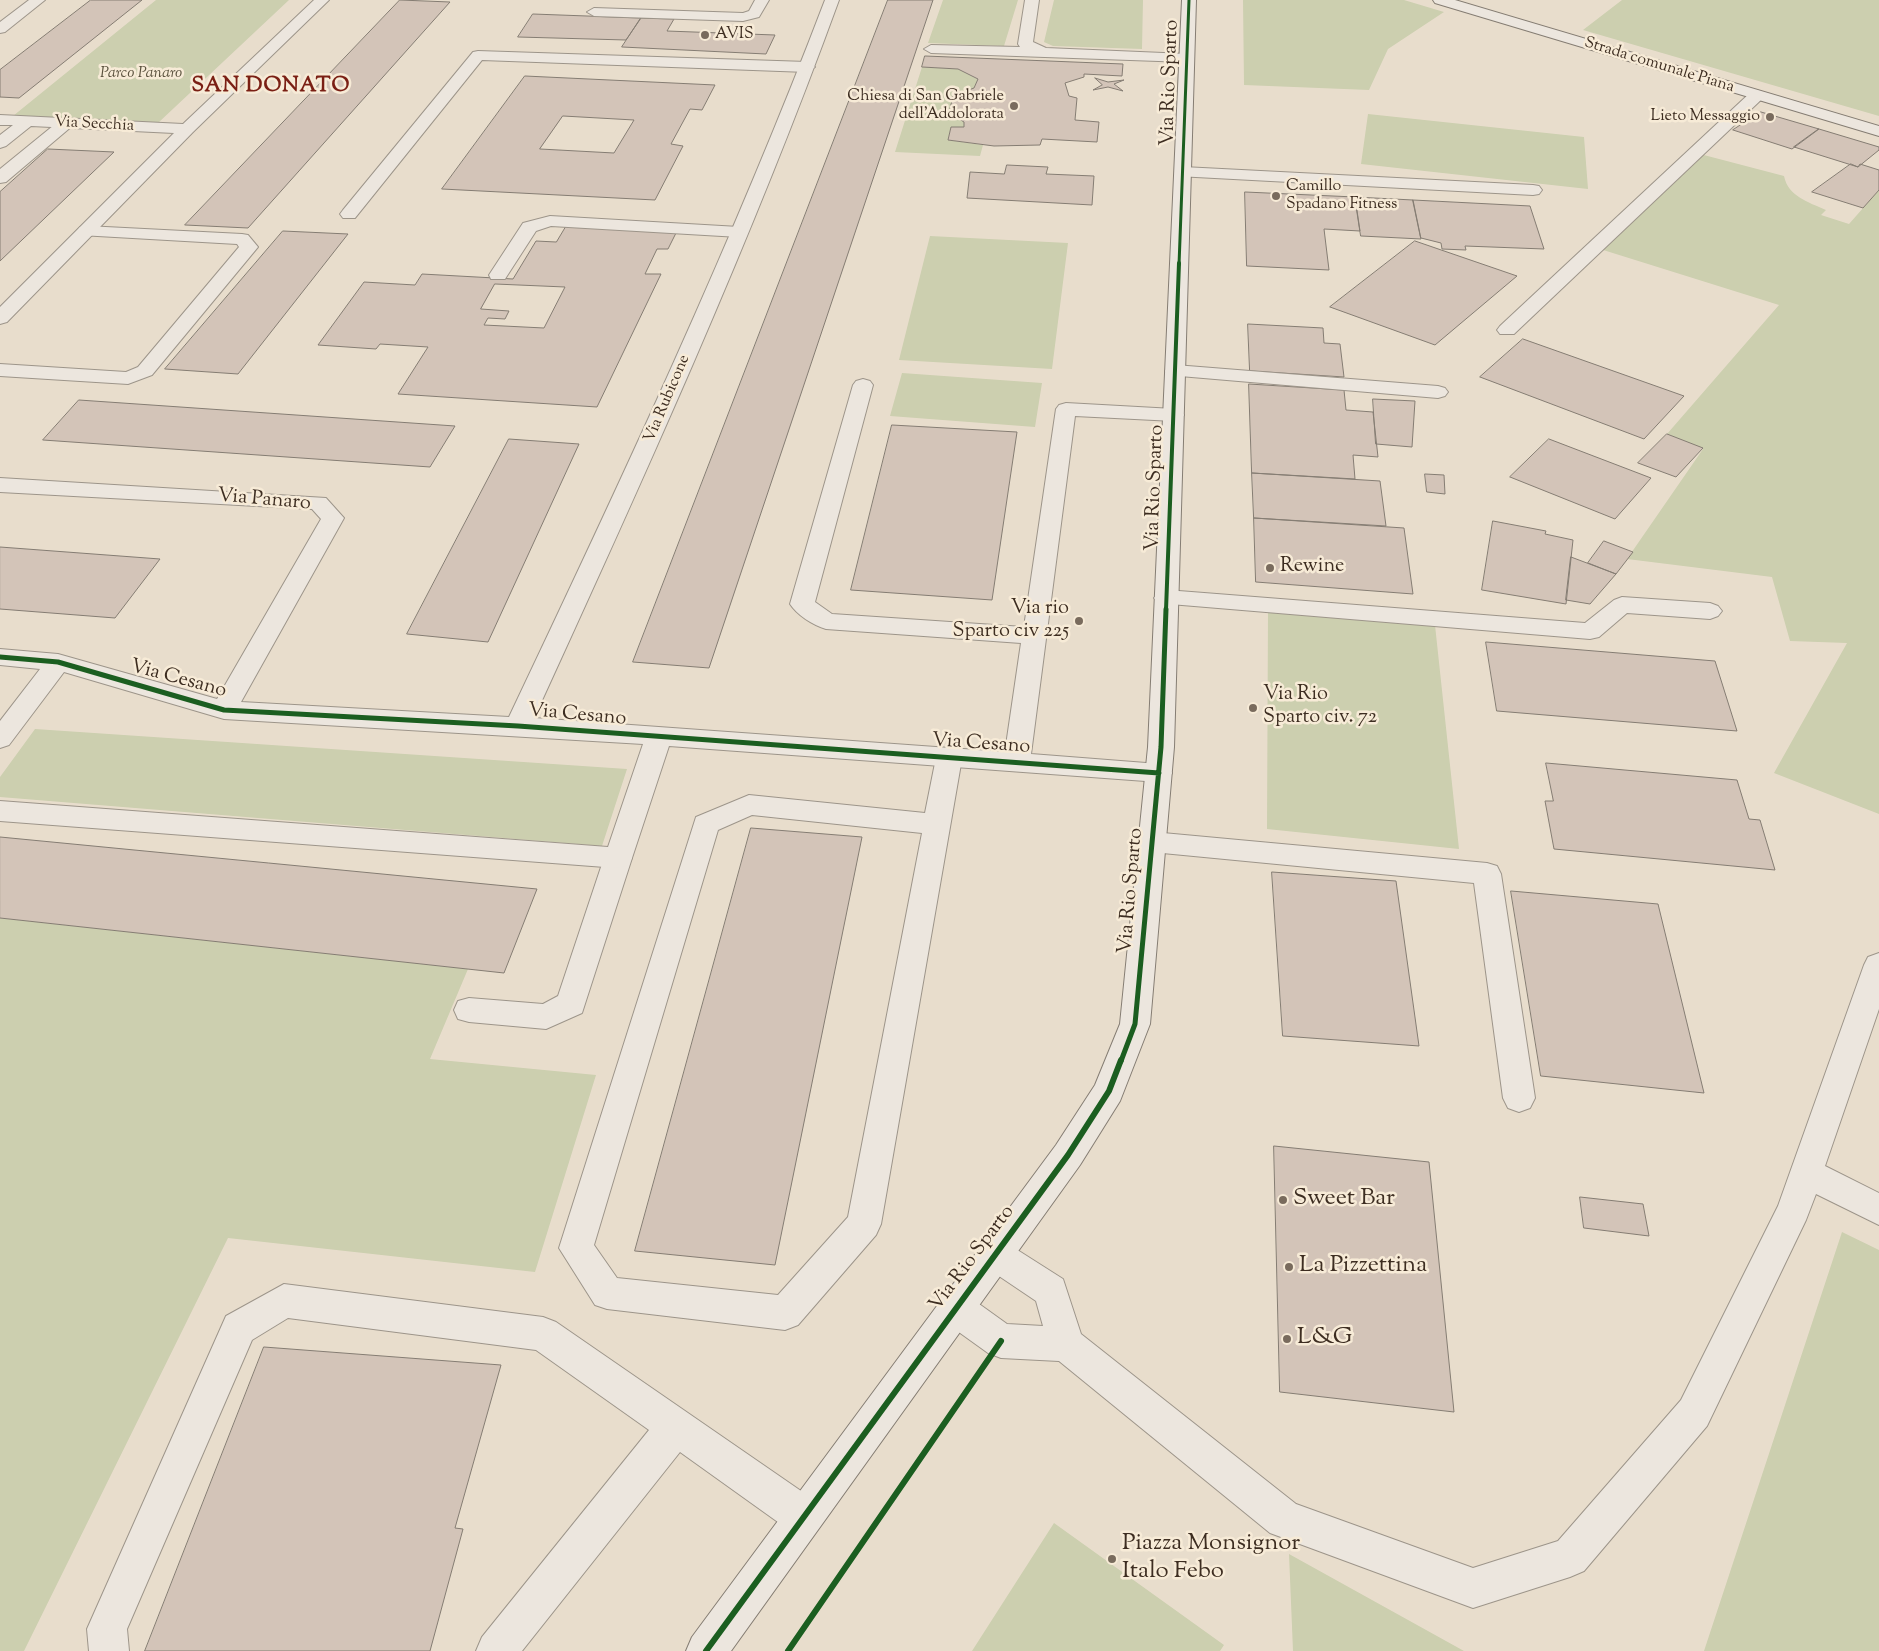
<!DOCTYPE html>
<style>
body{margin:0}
canvas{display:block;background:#e8ddcc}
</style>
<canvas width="1879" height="1651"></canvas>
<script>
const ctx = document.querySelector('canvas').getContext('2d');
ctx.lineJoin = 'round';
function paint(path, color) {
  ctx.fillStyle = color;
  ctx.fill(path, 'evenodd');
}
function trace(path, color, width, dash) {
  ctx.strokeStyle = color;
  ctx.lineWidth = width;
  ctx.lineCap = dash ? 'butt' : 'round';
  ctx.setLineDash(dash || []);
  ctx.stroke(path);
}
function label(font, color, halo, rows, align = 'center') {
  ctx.font = font + ' "Sorts Mill Goudy",serif';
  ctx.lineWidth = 5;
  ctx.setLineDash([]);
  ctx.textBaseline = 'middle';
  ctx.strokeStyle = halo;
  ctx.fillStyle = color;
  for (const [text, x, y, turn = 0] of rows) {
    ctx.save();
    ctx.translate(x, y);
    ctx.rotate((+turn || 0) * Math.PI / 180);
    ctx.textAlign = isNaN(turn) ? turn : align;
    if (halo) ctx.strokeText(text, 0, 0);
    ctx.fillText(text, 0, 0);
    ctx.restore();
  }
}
paint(new Path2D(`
 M156 0H289L158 123 13 116Z
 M943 0H1018L1004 46 928 43Z
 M1054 0H1143L1142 49 1053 46 1044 42Z
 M1243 0H1404L1444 12 1388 49 1369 90 1244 85Z
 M1622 0H1879V116L1583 30Z
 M922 67 958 69 978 79 974 88 953 96 950 113 964 122V127H951L948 140 983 145 980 156 895 152Z
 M1368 114 1584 137 1588 189 1361 164Z
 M1700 154 1784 176C1788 196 1808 202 1826 210L1821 215 1849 224 1879 190V814L1774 773 1847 643 1790 641 1772 577 1627 559 1703 449 1667 434 1779 305 1600 249Z
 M930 236 1068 243 1052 369 899 360Z
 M902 373 1042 383 1035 427 890 416Z
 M1268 610 1435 625 1459 849 1267 829Z
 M35 729 627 769 602 846 0 797V777Z
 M0 918 468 969 430 1059 596 1075 535 1272 228 1238 24 1651H0Z
 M1842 1232 1879 1250V1651H1704Z
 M1054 1523 1224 1645 1220 1651H972Z
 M1289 1554 1464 1651H1293Z`), '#cccfaf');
const building = new Path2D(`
 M91 0H142L19 98 0 97V70Z
 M400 0 450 2 248 228 185 225Z
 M888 0H933L709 668 633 662Z
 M533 14 641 18 626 40 518 37Z
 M641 18 674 19 667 31 775 35 766 54 622 47Z
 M925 56 1123 64 1122 76 1084 74V77L1065 83 1069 96 1077 98 1075 120 1099 122 1097 142 1042 139 1040 145 994 146 948 140 951 127H964V122L949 113 953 96 974 88 978 79 958 69 922 67Z
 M525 76 715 85 702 110 690 109 671 144 683 146 655 200 442 189ZM563 116 634 120 614 153 540 149Z
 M1095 78 1108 82 1124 80 1114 84 1123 91 1108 87 1093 90 1102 85Z
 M1761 112 1819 129 1792 149 1733 130Z
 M1819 129 1879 147V150L1858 167 1794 147Z
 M48 149 114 152 0 261V192Z
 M1851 164 1858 167 1860 164 1879 170V190L1863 208 1812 192Z
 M1007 165 1048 167 1046 174 1094 176 1092 205 967 198 970 172 1004 174Z
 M1245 192 1355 197 1360 231 1324 229 1329 270 1247 266Z
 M1355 197 1413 200 1421 239 1361 236Z
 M1413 200 1530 206 1544 249 1465 246 1466 250 1442 249 1441 243 1421 238Z
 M567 225 677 231 668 249H657L645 274H661L597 407 398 394 428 347 380 344 376 349 318 345 364 282 415 285 422 274 513 279 536 241 556 242ZM495 284 565 287 544 328 484 325 488 318 505 319 509 311 481 309Z
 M283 231 348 234 238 374 165 369Z
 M1415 241 1517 276 1435 345 1330 307Z
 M1248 324 1323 328 1324 343 1340 344 1344 377 1250 371Z
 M1523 339 1684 396 1644 439 1480 377Z
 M1249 384 1344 390 1346 410 1373 412 1378 457 1353 455 1355 479 1252 473Z
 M1373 399 1415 401 1412 447 1376 444Z
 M79 400 455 426 430 467 43 440Z
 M892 425 1017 432 992 600 851 590Z
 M1667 434 1703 448 1676 477 1638 463Z
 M509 439 579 444 488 642 407 634Z
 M1549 439 1651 478 1615 519 1510 477Z
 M1252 473 1380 481 1386 526 1254 518Z
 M1425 474 1444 475 1445 494 1427 492Z
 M1254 518 1404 528 1413 594 1256 582Z
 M1493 521 1546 531 1545 534 1573 540 1566 604 1482 590Z
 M1604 541 1633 552 1616 574 1588 563Z
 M0 547 160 559 115 618 0 609Z
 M1571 557 1616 574 1590 604 1566 600Z
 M1486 642 1715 661 1737 731 1497 711Z
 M1546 763 1737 780 1749 819 1760 820 1775 870 1554 849 1545 801H1553Z
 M751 828 862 837 775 1265 635 1251Z
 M0 837 537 889 504 973 0 918Z
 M1272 872 1396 881 1419 1046 1283 1036Z
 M1511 891 1658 904 1704 1093 1541 1076Z
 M1274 1146 1429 1162 1454 1412 1280 1392Z
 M1580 1197 1643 1204 1649 1236 1584 1228Z
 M264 1347 501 1365 455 1528 463 1529 430 1651H145Z`);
paint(building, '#d3c4b8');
trace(building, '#857d73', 1);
const lane = new Path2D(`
 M755 0H769L759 17 743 21 594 16 587 12 594 8 743 13 749 11Z
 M1025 0H1039L1033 42 1046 48 1187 54 1194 58 1187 62 931 53 924 49 931 45 1020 47 1018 44Z
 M478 51 807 62 815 67 807 72 482 60 355 218H343L340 214 343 210 473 52Z
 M1757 90 1765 95 1763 98 1514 334H1500L1497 330 1500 326 1751 92Z
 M65 119 73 124 71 127 6 182 0 183V169L59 121Z
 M1183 167 1533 185 1539 186 1542 190 1539 194 1533 195 1177 176 1175 172 1177 168Z
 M550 216 739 227 745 228 748 232 745 236 739 237 551 226 536 231 505 279H491L489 275 523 223Z
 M86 226 242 234 248 235 258 247 152 375 128 384 0 376V364L126 372 138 367 239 247 237 244 80 235 77 231 80 227Z
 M1175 365 1438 386 1445 388 1448 392 1445 396 1438 398 1168 375 1165 371 1168 367Z
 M1166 590 1585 623 1614 600 1622 597 1710 603 1718 606 1722 611 1718 616 1710 619 1627 613 1599 637 1590 639 1158 603 1154 598 1158 593Z
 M949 749 958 751 962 758 881 1224 876 1235 798 1325 785 1330 607 1309 595 1305 559 1248 696 817 749 795 925 813 936 758 940 751ZM752 815 922 833 848 1217 778 1295 617 1278 594 1245 718 830Z
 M1152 832 1487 863 1497 866 1501 874 1535 1098 1530 1108 1519 1112 1508 1108 1503 1098 1474 883 1152 852 1142 849 1138 842 1142 835Z
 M618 848 628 851 632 858 582 1013 546 1029 469 1022 458 1019 454 1010 458 1001 469 998 543 1004 558 996 604 858 608 851Z
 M1879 953V1009L1825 1166 1879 1193V1225L1816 1194 1806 1220 1707 1426 1584 1571 1570 1577 1473 1608 1270 1533 1059 1361 1001 1358 988 1353 942 1320 937 1308 942 1296 955 1291 968 1296 1007 1324 1043 1326 1036 1301 984 1266 979 1255 984 1244 996 1239 1008 1244 1063 1279 1081 1334 1296 1504 1473 1568 1558 1541 1681 1400 1778 1206 1864 965 1868 957Z
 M284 1284 543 1317 556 1322 817 1502 822 1516 817 1530 803 1535 789 1530 680 1452 522 1651H476L482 1637 649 1430 536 1350 288 1318 252 1340 127 1629 129 1651H89L87 1629 226 1316Z`);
const street = new Path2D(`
 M29 0H45L5 32 0 33V22Z
 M314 0H329L193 132 7 322 0 324V307L174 133 31 126 6 146 0 148V135L13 125H0V115L183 124Z
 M825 0H839C750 245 642 482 534 718L1005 752 1021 643 826 629C813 625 797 615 790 604L853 385 856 381 863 379 870 381 873 385 815 602 832 614 1024 627 1056 409 1059 405 1066 403 1174 409 1181 411 1184 415 1181 419 1174 421 1075 416 1031 754 1159 764 1168 766 1172 773 1168 780 1159 782 669 746 632 858 628 865 618 868 0 821V801L608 847 643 744 224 719 64 672 9 745 0 748V721L40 669 0 665V649L58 654 217 699 321 519 312 509 0 492V478L326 498 344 518 241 702 509 717C621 481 732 244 825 0Z`);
const secondary = new Path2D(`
 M1182 0H1196L1174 747 1150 1024 1120 1101 1080 1165 731 1651H686L692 1637 1056 1145 1095 1085 1120 1024 1148 747Z
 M1433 0H1455L1879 126V136L1435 3Z`);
trace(lane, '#9d958a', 2);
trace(street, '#9d958a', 2);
trace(secondary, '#857d73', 2);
paint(lane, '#ece6de');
paint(street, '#ece6de');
paint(secondary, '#ece6de');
trace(new Path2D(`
 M1179 265 1189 0`), '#1b5e20', 3);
trace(new Path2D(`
 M1166 610 1179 263`), '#1b5e20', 4);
trace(new Path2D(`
 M0 657 58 662 224 710 518 726 1159 773
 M1121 1061 1135 1024 1161 747 1166 609`), '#1b5e20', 5);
trace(new Path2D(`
 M706 1651 1068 1155 1109 1091 1121 1060
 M788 1651 1001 1341`), '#1b5e20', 6);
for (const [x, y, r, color] of [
 [705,35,5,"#796b5d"],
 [1014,106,5,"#796b5d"],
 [1770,117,5,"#796b5d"],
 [1276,196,5,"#796b5d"],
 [1270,568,5,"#796b5d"],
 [1079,621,5,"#796b5d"],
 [1253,708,5,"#796b5d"],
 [1283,1200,5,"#796b5d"],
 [1289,1267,5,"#796b5d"],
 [1287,1339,5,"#796b5d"],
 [1112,1559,5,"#796b5d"]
]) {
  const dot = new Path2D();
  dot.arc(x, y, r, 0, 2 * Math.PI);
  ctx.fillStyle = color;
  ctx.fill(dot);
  trace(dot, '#f7ebd7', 2);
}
label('16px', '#3d2d21', '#f7ebd7', [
 ["AVIS",715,35],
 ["Chiesa di San Gabriele",1004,97,"right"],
 ["dell'Addolorata",1004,115,"right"],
 ["Lieto Messaggio",1760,117,"right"],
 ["Camillo",1286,187],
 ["Spadano Fitness",1286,205]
], 'left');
label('16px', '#3d2d21', '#f7ebd7', [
 ["Strada comunale Piana",1659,66,17],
 ["Via Secchia",94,125,3],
 ["Via Rubicone",668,399,-67]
]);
label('italic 16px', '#5b523e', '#f7ebd7', [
 ["Parco Panaro",141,74]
]);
label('20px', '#3d2d21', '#f7ebd7', [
 ["Via Rio Sparto",1171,83,-88],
 ["Via Rio Sparto",1156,488,-88],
 ["Via Panaro",264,501,5],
 ["Via Cesano",178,680,15],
 ["Via Cesano",577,716,5],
 ["Via Cesano",981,745,4],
 ["Via Rio Sparto",1132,891,-85],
 ["Via Rio Sparto",973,1259,-53]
]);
label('20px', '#3d2d21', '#f7ebd7', [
 ["Rewine",1280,568],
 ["Via rio",1069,610,"right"],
 ["Sparto civ 225",1069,633,"right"],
 ["Via Rio",1263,696],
 ["Sparto civ. 72",1263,719]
], 'left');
ctx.letterSpacing = '1px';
label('bold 21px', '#7a1f14', '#f7ebd7', [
 ["SAN DONATO",271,87]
]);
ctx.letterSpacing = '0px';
label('24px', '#3d2d21', '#f7ebd7', [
 ["Sweet Bar",1293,1200],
 ["La Pizzettina",1299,1267],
 ["L&G",1297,1339],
 ["Piazza Monsignor",1122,1545],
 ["Italo Febo",1122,1573]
], 'left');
</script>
